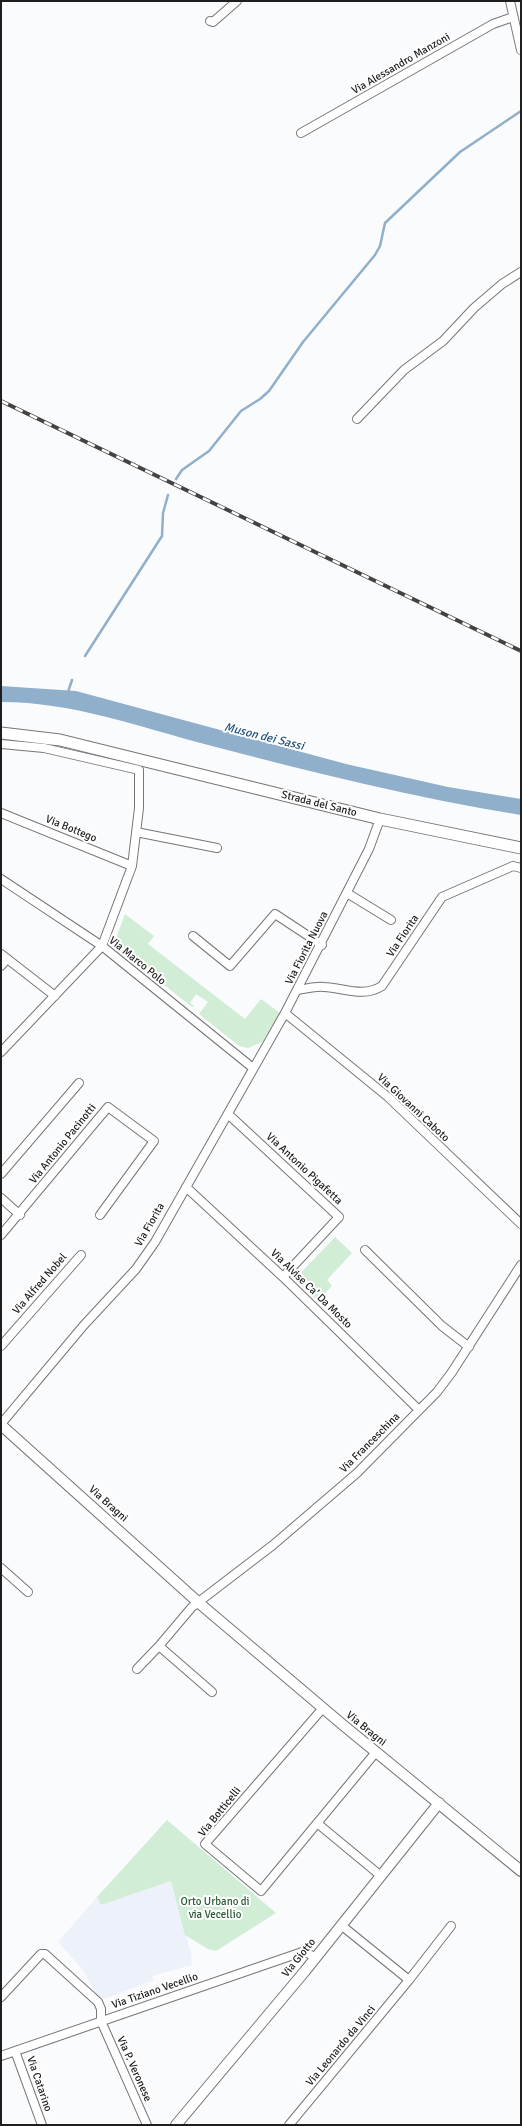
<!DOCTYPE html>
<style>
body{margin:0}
#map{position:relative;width:522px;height:2126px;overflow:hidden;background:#fafbfd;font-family:Signika,sans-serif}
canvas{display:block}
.frame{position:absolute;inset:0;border:2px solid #1e1e1f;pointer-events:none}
</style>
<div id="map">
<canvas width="522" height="2126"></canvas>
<div class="frame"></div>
</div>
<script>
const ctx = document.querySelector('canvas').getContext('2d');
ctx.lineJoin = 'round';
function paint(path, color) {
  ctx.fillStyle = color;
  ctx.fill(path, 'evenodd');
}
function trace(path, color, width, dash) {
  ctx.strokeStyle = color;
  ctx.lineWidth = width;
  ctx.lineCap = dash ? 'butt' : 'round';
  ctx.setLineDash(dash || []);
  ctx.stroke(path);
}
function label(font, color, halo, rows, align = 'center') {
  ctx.font = font + ' Signika,sans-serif';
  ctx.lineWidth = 4;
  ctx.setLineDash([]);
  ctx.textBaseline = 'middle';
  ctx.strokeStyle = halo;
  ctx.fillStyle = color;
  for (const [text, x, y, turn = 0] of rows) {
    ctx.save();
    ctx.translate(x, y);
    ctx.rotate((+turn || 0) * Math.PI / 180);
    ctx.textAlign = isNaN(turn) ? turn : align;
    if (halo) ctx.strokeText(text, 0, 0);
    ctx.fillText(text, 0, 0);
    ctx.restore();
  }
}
paint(new Path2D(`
 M171 1881 192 1957 191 1958 192 1965 152 1976 154 1980 104 1999 97 1995 82 1969 58 1942 97 1897 101 1905Z`), '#edf1fa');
paint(new Path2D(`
 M125 914 154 936 148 944 245 1019 261 999 280 1013 262 1042 248 1048 239 1046 199 1014 208 1002 196 994 190 1003 194 1006 192 1007 121 951 115 941Z
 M335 1237 352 1253 327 1280 332 1286 318 1301 295 1279Z
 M167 1820 276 1913 216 1951 208 1949 185 1935 171 1881 101 1905 97 1897Z`), '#d1edd5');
paint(new Path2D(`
 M1 686 76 691 346 764 448 787 521 799V815C415 798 311 772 208 745 139 727 73 702 1 702Z`), '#90afca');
trace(new Path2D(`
 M176 479 182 470 209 451 241 411 260 399 269 391 303 342 375 255 380 246 385 223 460 152 521 111
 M85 656 162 536 163 513 168 495
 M68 692 72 680`), '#90afca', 2.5);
const minor = new Path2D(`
 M510 1 521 50
 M210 21 213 22 237 1
 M301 133 493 24 513 17
 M357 419 404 370 443 341 474 308 502 284 521 272
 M1 744 44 748 139 770V808L132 866 102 946 1 1052
 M1 813 132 866
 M136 832 217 848
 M1 879 102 946 253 1068
 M347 893 391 920
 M193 936 230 966 275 914 322 945
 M1 954 55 996
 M1 966 7 959
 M298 990C306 989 315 986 324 987 345 988 363 998 382 986L442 897 513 866 521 868
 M285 1013 388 1097 521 1224
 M228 1114 339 1217 283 1277
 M1 1174 79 1083
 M186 1187 283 1277 419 1410
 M1 1198 20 1215
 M1 1235 108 1107 154 1141 100 1215
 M365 1250 442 1326 469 1347
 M1 1346 81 1255
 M1 1424 84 1325 136 1269 155 1242 285 1013 369 849 380 819
 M1 1568 28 1592
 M137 1669 159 1646
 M212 1692 159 1646 192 1607 273 1545 357 1473 437 1392 452 1372 521 1265
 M323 1708 205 1844 261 1891 376 1752
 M317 1823 381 1876
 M341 1925 409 1980
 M1 1997 41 1954H45L98 2002 101 2009V2021L147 2125
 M15 2051 42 2125
 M1 2056 305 1951 315 1958
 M289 2125 409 1980 451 1926`);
const tertiary = new Path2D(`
 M1 1425 199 1603 343 1725 521 1871
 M176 2125 305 1971 439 1803`);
const secondary = new Path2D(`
 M1 733 60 740 380 819 521 848`);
trace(minor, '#767678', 10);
trace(tertiary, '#767678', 12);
trace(secondary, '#767678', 13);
trace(minor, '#fff', 8);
trace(tertiary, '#fff', 10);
trace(secondary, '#fff', 11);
const rail = new Path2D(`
 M1 401 521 651`);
trace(rail, '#434344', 4);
trace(rail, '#fff', 2.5, [8]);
label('11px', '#1e1e1f', '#fff', [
 ["Via Alessandro Manzoni",401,64,-30],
 ["Strada del Santo",319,804,14],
 ["Via Bottego",71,829,22],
 ["Via Fiorita",403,936,-56],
 ["Via Fiorita Nuova",307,948,-63],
 ["Via Marco Polo",137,961,39],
 ["Via Giovanni Caboto",413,1108,43],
 ["Via Antonio Pacinotti",63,1144,-51],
 ["Via Antonio Pigafetta",304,1169,43],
 ["Via Fiorita",150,1225,-60],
 ["Via Alfred Nobel",40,1284,-49],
 ["Via Alvise Ca' Da Mosto",311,1289,44],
 ["Via Franceschina",370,1443,-45],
 ["Via Bragni",108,1504,42],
 ["Via Bragni",366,1729,39],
 ["Via Botticelli",220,1812,-51],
 ["Via Giotto",299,1958,-51],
 ["Via Tiziano Vecellio",155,1991,-19],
 ["Via Leonardo da Vinci",341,2046,-50],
 ["Via P. Veronese",134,2069,66],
 ["Via Catarino",39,2084,71]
]);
label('11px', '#285933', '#fff', [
 ["Orto Urbano di",215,1902],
 ["via Vecellio",215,1915]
]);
label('italic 12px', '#215279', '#fff', [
 ["Muson dei Sassi",264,737,14]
]);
</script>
